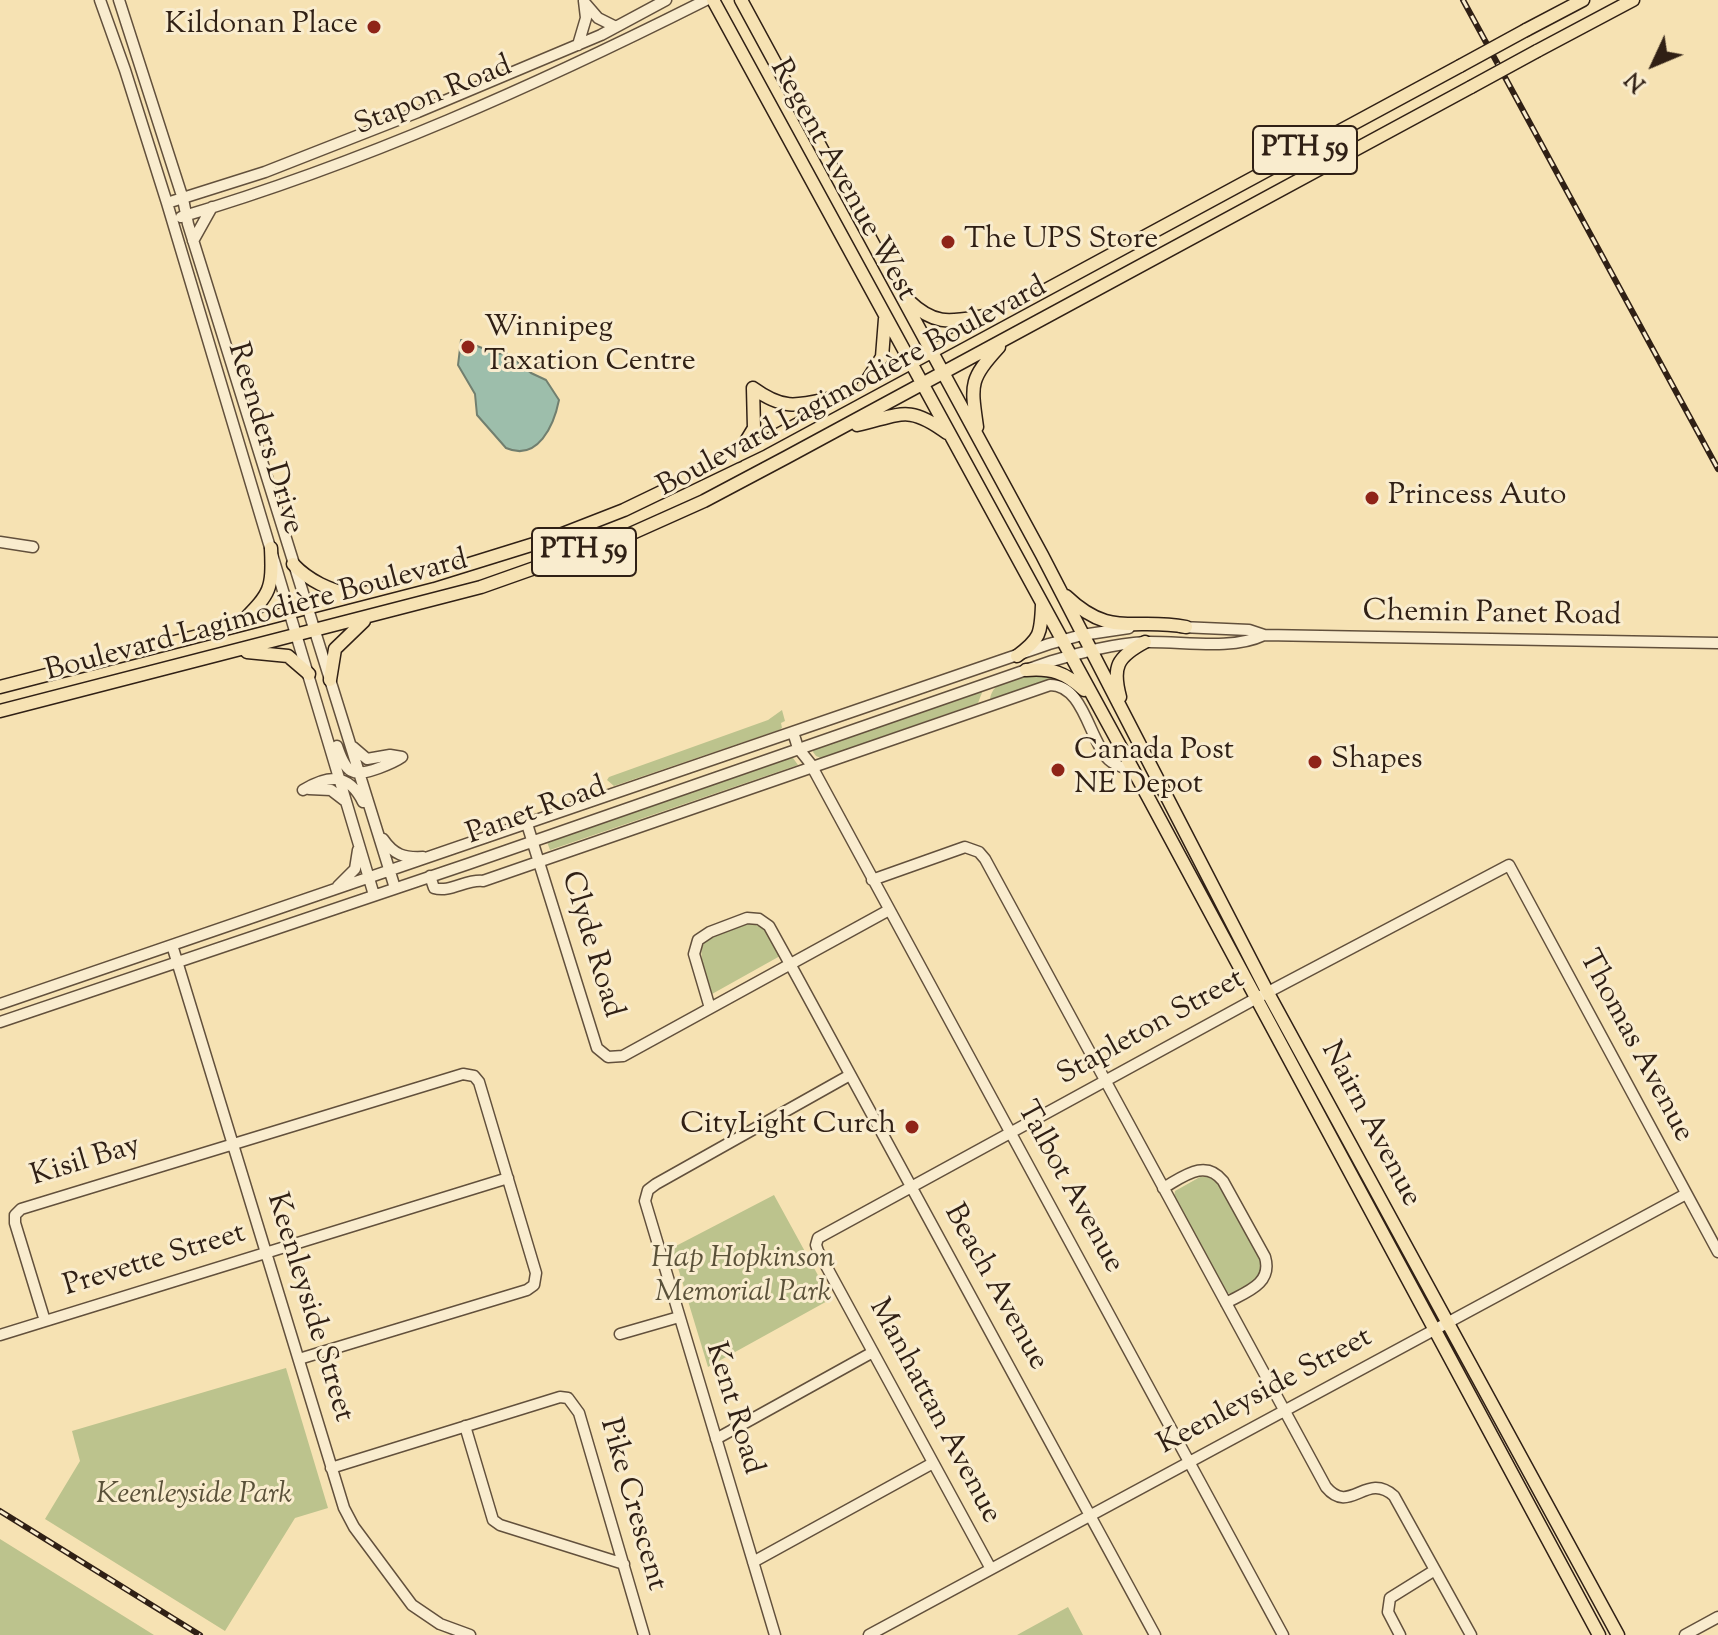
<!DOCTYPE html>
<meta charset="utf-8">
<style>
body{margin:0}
#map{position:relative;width:1718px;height:1635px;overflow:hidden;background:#f6e2b3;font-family:"Sorts Mill Goudy",serif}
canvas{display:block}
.north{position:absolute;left:1614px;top:24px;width:80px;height:80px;-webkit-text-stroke:6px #f9ecce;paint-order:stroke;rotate:226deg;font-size:22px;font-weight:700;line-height:32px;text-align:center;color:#302015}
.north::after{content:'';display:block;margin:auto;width:28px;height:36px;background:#302015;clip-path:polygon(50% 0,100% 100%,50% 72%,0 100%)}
</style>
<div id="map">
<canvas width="1718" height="1635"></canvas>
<div class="north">N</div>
</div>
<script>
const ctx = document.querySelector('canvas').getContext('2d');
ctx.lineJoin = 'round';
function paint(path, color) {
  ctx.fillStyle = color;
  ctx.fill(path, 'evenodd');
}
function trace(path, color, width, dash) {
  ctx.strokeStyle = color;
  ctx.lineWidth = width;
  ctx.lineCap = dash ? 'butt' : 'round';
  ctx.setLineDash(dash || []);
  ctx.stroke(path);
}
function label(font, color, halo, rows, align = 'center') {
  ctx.font = font + ' "Sorts Mill Goudy",serif';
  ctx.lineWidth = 6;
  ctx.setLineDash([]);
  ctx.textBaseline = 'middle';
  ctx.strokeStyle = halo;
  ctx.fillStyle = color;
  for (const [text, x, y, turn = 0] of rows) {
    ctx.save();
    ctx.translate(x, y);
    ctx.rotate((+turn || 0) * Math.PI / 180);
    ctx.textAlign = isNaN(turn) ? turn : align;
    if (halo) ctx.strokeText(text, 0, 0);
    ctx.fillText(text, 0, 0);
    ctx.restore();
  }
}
paint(new Path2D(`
 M1031 673 1059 678 990 699C993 680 1014 678 1031 673Z
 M983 690 978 703 821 758 816 756 813 752 814 748Z
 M782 710 785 721 781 723 782 728 779 730 614 786 607 780 609 777 768 720Z
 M788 756 793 758 798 765 550 850 546 839Z
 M750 923 764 928 780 956 712 994C694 937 695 942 750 923Z
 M1200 1177H1210L1218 1184 1261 1262C1262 1280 1246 1297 1227 1293L1174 1197 1175 1191Z
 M774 1195 831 1299 708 1367 672 1248Z
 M286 1368 328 1508 295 1518 225 1631 45 1519 80 1461 72 1431Z
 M0 1539 154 1635H0Z
 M1068 1607 1083 1635H1017Z`), '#bcc38d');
const water = new Path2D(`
 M461 340 498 354 506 353 531 373 546 380 559 400C554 425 538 462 506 448L477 415 475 394 458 365Z`);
paint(water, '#9dbeab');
trace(water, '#717f6f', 2);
const minor = new Path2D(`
 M100 0 125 70 167 203 374 895
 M119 0 183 199 188 224 395 888
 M585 3 598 18 616 27
 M578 45 586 18 584 1
 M167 203 265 172 418 112 601 35 666 0
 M181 217C363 163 537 85 706 0
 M193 241 212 207
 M0 542 33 547
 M1181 627 1249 630 1264 635 1718 643
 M793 732 798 748 810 763 1283 1635
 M337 746C346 773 352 778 379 768 387 765 395 762 402 757
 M353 747 367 759 390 755 402 757
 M309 789 331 790 344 800
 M303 790C328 775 348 772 363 802
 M527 824 597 1048 608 1057 623 1056 889 910
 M383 839C394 855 404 858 423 857
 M430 876 434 888C450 893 466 879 483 881L1050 685C1084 685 1089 740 1109 760 1115 766 1125 768 1132 770
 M872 880 965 847 979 852 985 859 1326 1487C1350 1516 1366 1471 1394 1496L1471 1635
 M338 886 355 869 358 850
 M172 945 344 1508 354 1527 412 1605 440 1624 470 1635
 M0 1004 1049 644 1082 635 1129 628
 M710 1008 694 954 698 940 710 932 747 918 759 919 769 926 795 973 1155 1635
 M0 1022 468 864 1052 661C1083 652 1113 644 1145 642 1183 641 1230 651 1264 635
 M1163 1188C1183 1177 1205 1158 1223 1181L1265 1257C1273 1284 1246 1292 1226 1303
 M45 1321 15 1223V1215L21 1209 463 1074 474 1076 479 1082 536 1273 534 1285 527 1290 299 1359
 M620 1334 679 1317
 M0 1335 508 1178
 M465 1426 493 1520 500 1525 624 1564
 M716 1439 873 1352
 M331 1468 560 1397 568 1398 579 1413 644 1635
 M753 1562 933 1463
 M991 1569 818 1251 816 1245 818 1238 1255 999 1509 865 1718 1252
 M775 1635 645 1201 648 1190 656 1184 850 1075
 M869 1635 1686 1194
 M1400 1635 1388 1612 1390 1598 1435 1570
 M1685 1635 1718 1617`);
const major = new Path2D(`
 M713 0 1148 797 1599 1635
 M741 0 1042 555 1268 993 1618 1635
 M1526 30 1583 0
 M1537 51 1633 0
 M909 301C938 329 955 320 991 315
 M863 387 882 357 885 319
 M753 388C786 412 799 405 837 397
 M857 425C901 415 908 404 947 433
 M977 427C971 384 969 380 999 347
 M737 456 754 428 753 388
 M293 564C310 582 329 589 352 596
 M1066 596C1111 639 1133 617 1186 627
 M241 623C270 593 273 591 271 548
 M247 652 288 656 309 674
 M1017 656C1040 639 1041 634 1042 605
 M1026 670C1051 668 1065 672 1084 690
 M330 680 335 649 364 621
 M0 687 431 576 547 540 624 510 761 444 1460 66
 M1120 697C1112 667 1117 657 1145 642
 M0 711 481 587 628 535 704 501 787 457 1471 87`);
trace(minor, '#62503c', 13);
trace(major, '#302015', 15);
trace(minor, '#f9ecce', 10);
trace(major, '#f6e2b3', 12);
const rail = new Path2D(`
 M1463 0 1718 469
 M0 1511 200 1635`);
trace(rail, '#302015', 6);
trace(rail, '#f9ecce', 3, [9]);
const majorBridge = new Path2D(`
 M1460 66 1526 30
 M1471 87 1537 51`);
trace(majorBridge, '#302015', 15, []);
trace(majorBridge, '#f6e2b3', 12);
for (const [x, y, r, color] of [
 [374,27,8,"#8f2418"],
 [948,242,8,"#8f2418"],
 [468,347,8,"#8f2418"],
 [1372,498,8,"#8f2418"],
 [1315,762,8,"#8f2418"],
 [1058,770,8,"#8f2418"],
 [912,1127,8,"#8f2418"]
]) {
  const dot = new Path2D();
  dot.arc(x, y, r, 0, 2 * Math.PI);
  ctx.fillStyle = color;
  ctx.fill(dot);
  trace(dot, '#f9ecce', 3);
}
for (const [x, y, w] of [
 [1305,150,104],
 [584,552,104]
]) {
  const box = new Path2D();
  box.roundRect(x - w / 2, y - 24, w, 48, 6);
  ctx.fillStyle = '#f9ecce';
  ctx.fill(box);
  trace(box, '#302015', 2);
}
label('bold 28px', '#302015', null, [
 ["PTH 59",1305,150],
 ["PTH 59",584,552]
]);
label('30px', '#302015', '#f9ecce', [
 ["Kildonan Place",358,27,"right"],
 ["The UPS Store",964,242],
 ["Winnipeg",484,330],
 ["Taxation Centre",484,364],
 ["Princess Auto",1388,498],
 ["Canada Post",1074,753],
 ["NE Depot",1074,787],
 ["Shapes",1331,762],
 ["CityLight Curch",896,1127,"right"]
], 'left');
label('30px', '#302015', '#f9ecce', [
 ["Stapon Road",434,98,-22],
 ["Regent Avenue West",841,181,61],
 ["Boulevard Lagimodière Boulevard",853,389,-28],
 ["Reenders Drive",263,439,73],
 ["Chemin Panet Road",1492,616,1],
 ["Boulevard Lagimodière Boulevard",257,618,-15],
 ["Panet Road",537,813,-20],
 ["Clyde Road",590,945,73],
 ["Stapleton Street",1152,1029,-29],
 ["Thomas Avenue",1634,1047,62],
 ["Nairn Avenue",1369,1125,62],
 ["Kisil Bay",86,1163,-17],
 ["Talbot Avenue",1068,1188,61],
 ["Prevette Street",155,1262,-17],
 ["Beach Avenue",994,1288,61],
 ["Keenleyside Street",308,1308,73],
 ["Keenleyside Street",1266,1393,-28],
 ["Kent Road",732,1409,73],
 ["Manhattan Avenue",933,1412,62],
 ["Pike Crescent",631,1505,74]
]);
label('italic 30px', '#5a5139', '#f9ecce', [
 ["Hap Hopkinson",743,1261],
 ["Memorial Park",743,1295],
 ["Keenleyside Park",194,1497]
]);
</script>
